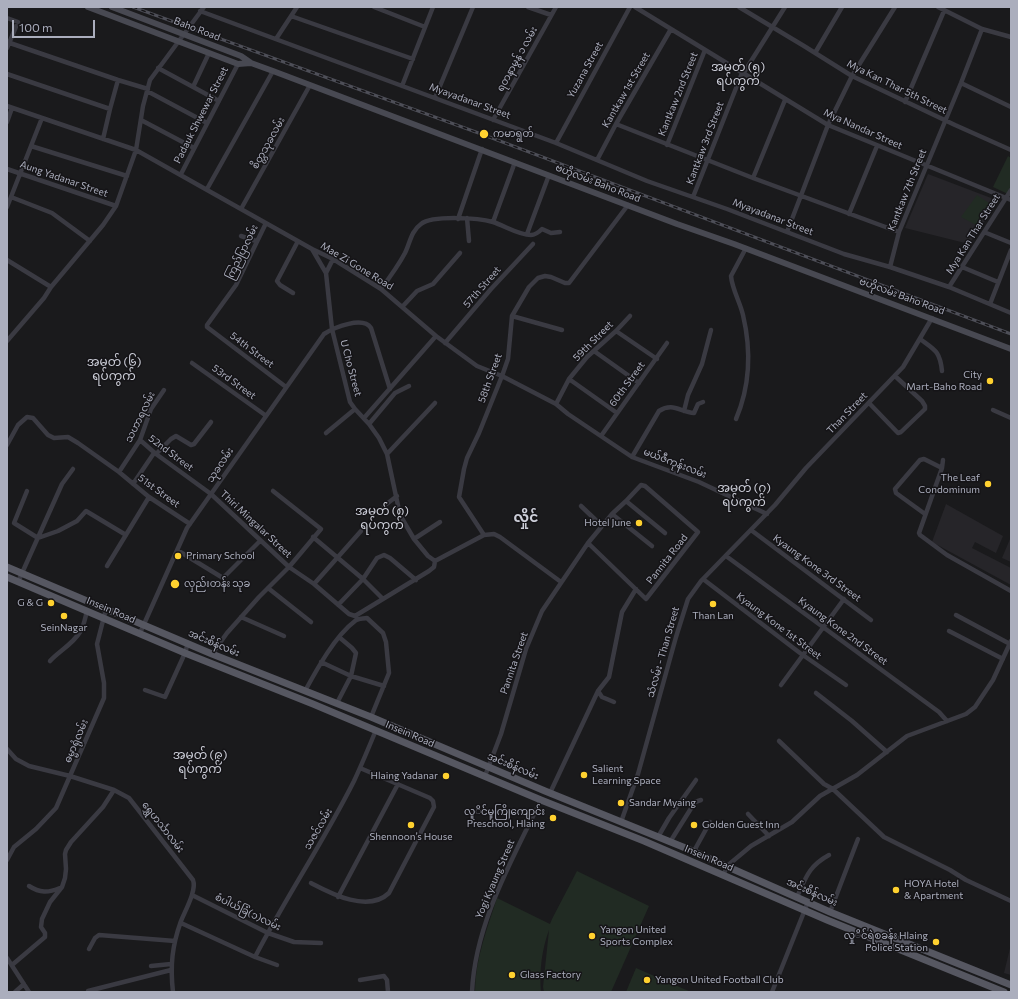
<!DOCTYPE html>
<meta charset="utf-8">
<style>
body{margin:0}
#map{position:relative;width:1018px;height:999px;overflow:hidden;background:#1a1a1c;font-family:Commissioner,sans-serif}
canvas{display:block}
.frame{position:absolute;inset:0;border:8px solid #abaebd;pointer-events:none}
.scale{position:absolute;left:12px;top:20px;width:83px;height:18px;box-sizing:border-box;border:2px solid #abaebd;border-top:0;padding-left:5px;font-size:12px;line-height:14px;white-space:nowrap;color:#abaebd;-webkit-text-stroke:3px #151417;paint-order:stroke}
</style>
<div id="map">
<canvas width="1018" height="999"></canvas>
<div class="frame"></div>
<div class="scale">100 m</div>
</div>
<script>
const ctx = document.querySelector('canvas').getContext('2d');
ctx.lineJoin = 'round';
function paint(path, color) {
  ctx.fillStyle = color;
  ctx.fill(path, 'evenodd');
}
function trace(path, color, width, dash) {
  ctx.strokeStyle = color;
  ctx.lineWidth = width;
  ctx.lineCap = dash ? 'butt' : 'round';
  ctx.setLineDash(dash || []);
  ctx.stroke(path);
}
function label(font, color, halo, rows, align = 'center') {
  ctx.font = font + ' Commissioner,"Noto Sans Myanmar",sans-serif';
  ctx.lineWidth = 3;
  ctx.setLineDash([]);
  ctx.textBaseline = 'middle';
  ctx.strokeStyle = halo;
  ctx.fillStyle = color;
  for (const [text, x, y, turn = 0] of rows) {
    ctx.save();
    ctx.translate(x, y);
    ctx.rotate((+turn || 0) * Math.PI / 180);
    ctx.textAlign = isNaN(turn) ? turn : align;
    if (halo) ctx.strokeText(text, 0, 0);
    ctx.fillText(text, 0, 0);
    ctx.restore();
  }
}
paint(new Path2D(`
 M928 174 999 201 969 244 905 228Z
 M946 504 1003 536 996 553 975 542 972 548 1011 568V585L932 542Z
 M1010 539 1011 540V562L1002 558Z
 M1011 944V975L1004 973Z`), '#262529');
paint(new Path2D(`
 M1008 156 1011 158V187L1008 194 993 187Z
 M977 195 992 205 978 226 961 217Z
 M577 871 649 906 611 992H544L543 987 549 930C542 949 539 971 541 992H475C475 960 487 929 497 898L550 924 552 919Z
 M636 968 691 992H626Z`), '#212b23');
trace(new Path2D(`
 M374 7 425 27
 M528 7 551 15
 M635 7 828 125 1011 200
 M739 7 804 46 852 76 955 125 1011 150
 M938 7 982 29 1011 37
 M200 11 556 143 647 181 727 209 844 254 890 267 949 287 1011 313
 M291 16 413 59
 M7 18 18 22 7 48
 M276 39 297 7
 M7 42 118 80 148 89
 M815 53 842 7
 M158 68 219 101
 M7 74 110 109
 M743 74 785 7
 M961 83 1011 107
 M402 86 433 7
 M193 87 209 53
 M147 91 207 123
 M435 98 473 7
 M905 102 944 11
 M7 106 136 150 312 249 333 259 381 289 436 336 477 366 502 376 556 404 568 414 632 457 699 482 767 514
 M141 120 194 148
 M493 120 556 7
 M7 122 12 108
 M616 124 753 178 899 232
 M103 139 110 109 118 80
 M556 143 630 7
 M667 145 705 50
 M31 146 127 176
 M597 160 616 124 671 29
 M7 169 116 206
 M181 174 238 64
 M753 178 785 100
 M207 189 273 71
 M11 197 52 213 90 241
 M693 197 742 73
 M7 207 42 118
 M241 209 310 85
 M849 214 877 146
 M467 218 469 241
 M458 219 482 149
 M493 222 515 162
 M266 223 236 285 207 325V327L286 387
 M787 232 828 125 852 76 895 7
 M984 232 1011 243
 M527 234 549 175
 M241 236 256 241
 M312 249 326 273 332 329 350 402 355 409 369 424 379 438 387 454 400 515 414 539 428 556 435 561
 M7 260 51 287
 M890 267 899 232 961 83 982 29
 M962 267 998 282
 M326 273 333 259
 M949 287 1011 190
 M381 289C390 277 398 266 405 253 410 243 411 231 421 224 433 215 479 218 493 222 505 226 519 235 531 235 536 235 539 232 542 229L551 233 560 232
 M293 293 280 285 277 281 298 241
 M990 304 1011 250
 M403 306 417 291 433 284 460 253
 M512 316 562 330
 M616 331 657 359
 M920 339C935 350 940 351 942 371
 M7 341 44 298 51 287 103 225 116 206 136 150 143 106 150 80 204 7
 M445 343 491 289 533 244
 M594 351 639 383
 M192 363 265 415
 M569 379 617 413
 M869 403 898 433 901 432 925 409V406L922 401 895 376
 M556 404 569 379 587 357 616 331 630 316
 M993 410 1011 418
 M684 411 688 395 702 364 711 330
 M364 418 436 336
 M736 419C750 386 751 349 743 315 740 302 732 289 731 276L746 248
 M369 424 395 393 409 386
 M326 433 355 409
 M601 436 667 343
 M140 440 156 454 211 494 289 567 314 584 349 614 355 616 429 571 434 567 435 561
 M7 445 18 425 27 417 33 418 48 435 54 438 68 437 78 443 119 472 149 497 190 524
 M156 454 171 439 176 436 191 445 194 444 211 422
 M387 454 435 403
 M632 457 659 411C673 402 680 412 694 413L698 404 703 402
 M943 460 942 468 919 533 920 535 947 555 1011 591
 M119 472 140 440 151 409 164 390
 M133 484 154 453
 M27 491 14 523 38 538 58 531 77 521 86 511 126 535
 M384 506 397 496
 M581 506 602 526
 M612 514 652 546
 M925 514 896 493 895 489 920 460 924 459 942 468
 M751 530 871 620
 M484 535 459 497 464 469 467 458 479 433 502 376 508 359 512 316 529 287 538 278 545 276 551 277 565 283H569L628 205
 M313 537 363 579 383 599
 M414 539 440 522
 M588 543 646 599 698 532 645 486 641 485 626 501 665 533
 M177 550 223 578 260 541
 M726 556 939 712 947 721
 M435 561 484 535 494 534 500 537 561 582
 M107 566 149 497
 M703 579 800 653 846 685
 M18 582 62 484 73 469
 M314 584 361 531
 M268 588 311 622
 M338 605 363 579 377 558 384 555 390 558 416 580
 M956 615 1010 644
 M241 617 284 636
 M949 631 1003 659
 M140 633 187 528 324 334C335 327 363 316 371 328L390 389
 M212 654 227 633 259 597 289 567 321 529 273 491
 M50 661C59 651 73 644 80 632 84 626 85 618 87 611
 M321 662 351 676 384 686
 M781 685 844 599
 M145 690 165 697 185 653 188 643
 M305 691C317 669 335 636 355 621 358 618 363 619 367 618L383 633 386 642 389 673 371 717
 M598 691 602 697 614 702
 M816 693 852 721 887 752
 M337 703 351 676 356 653 352 648 339 637
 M779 741 824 784 833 789 884 837 950 870 966 880 1011 901
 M7 749 16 759 29 766 70 776 114 790 129 798 193 880C197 890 185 911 181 921 172 946 170 966 173 992
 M485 776 501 734 526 649 542 611 588 543 612 514 626 501
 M550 793 598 691 609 677 622 612 636 589
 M748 814 769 836
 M621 822 638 774 676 637 688 599 701 581 775 505 806 468 903 367 932 318
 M658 837 669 818 696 780
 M670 842 695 802 701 800
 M694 851 710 822
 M7 860 14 847 36 829 56 808 104 698V683L97 644 106 609
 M724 874 727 866 751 846 792 822 820 796 857 775 907 736 966 714 975 707 993 680 1011 641
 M311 883C332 894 368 913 389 893L434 807 433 801 430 798 360 768
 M29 886C40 893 48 893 60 888
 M192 895 268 933 294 942 321 943
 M338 897 398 784
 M797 897C806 877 809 866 829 855
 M830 912 858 839
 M181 923 255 957 277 965
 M89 949 95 938 99 935 175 941
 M255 957C286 897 324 841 354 781 362 764 369 747 376 730
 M7 958 29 992
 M12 965 45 937V933L41 927 42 919 50 902 62 887 65 878 66 869 65 854 66 850 71 842 103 807 114 790
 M151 966 171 964
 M360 980 384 976 387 980 388 992
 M88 991 171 970
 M15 992 24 984
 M472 992C475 924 512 860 541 800
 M772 992 808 902`), '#3a3a42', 4.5);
trace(new Path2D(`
 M88 7 238 64 251 63 273 71 677 224 734 244 1011 349
 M112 7 241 56 251 63`), '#484952', 6);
trace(new Path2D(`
 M7 567 212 654 371 717 545 791 683 847 830 912 1011 985
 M7 577 185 653 313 704 541 800 644 841 827 920 1004 992`), '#565761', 7);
const rail = new Path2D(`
 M133 7 484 135 1011 334`);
trace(rail, '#4d4e57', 3);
trace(rail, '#151417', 1.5, [4.5]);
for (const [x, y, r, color] of [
 [484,134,5,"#ffd12f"],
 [990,381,4,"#ffd12f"],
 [988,484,4,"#ffd12f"],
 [639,523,4,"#ffd12f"],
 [178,556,4,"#ffd12f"],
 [175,584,5,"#ffd12f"],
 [51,603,4,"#ffd12f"],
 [713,604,4,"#ffd12f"],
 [64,616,4,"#ffd12f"],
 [584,775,4,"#ffd12f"],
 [446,776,4,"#ffd12f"],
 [621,803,4,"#ffd12f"],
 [553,818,4,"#ffd12f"],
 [411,825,4,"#ffd12f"],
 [694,825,4,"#ffd12f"],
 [896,890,4,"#ffd12f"],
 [592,936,4,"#ffd12f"],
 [936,942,4,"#ffd12f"],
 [512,975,4,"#ffd12f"],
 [647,980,4,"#ffd12f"]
]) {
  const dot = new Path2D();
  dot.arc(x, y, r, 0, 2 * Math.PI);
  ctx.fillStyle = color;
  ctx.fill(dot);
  trace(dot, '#151417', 1.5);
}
label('10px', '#abaebd', '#151417', [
 ["Baho Road",197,29,21],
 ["ရတနာမွန် ၁ လမ်း",517,59,-61],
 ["Yuzana Street",585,70,-61],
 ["Mya Kan Thar 5th Street",897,87,26],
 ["Kantkaw 1st Street",626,90,-60],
 ["Kantkaw 2nd Street",678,94,-68],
 ["Myayadanar Street",470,101,20],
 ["Padauk Shwewar Street",201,115,-63],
 ["Mya Nandar Street",863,129,24],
 ["စိတ္တသုခလမ်း",268,143,-61],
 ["Kantkaw 3rd Street",705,143,-69],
 ["Aung Yadanar Street",64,179,19],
 ["ဗဟိုလမ်း Baho Road",598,183,21],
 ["Kantkaw 7th Street",907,190,-68],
 ["Myayadanar Street",773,217,21],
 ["Mya Kan Thar Street",973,234,-58],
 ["ကြည်ပြာလမ်း",242,252,-64],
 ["Mae Zi Gone Road",357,266,31],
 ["57th Street",482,287,-49],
 ["ဗဟိုလမ်း Baho Road",902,296,20],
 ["59th Street",593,341,-45],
 ["54th Street",252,350,37],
 ["U Cho Street",351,368,75],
 ["58th Street",490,378,-70],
 ["53rd Street",234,382,36],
 ["60th Street",627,384,-54],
 ["Than Street",847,413,-46],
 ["သဟာရလမ်း",140,417,-64],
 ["52nd Street",171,453,37],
 ["မယ်ဇီကုန်းလမ်း",675,463,21],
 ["သုခလမ်း",220,465,-56],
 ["51st Street",159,491,36],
 ["Thiri Mingalar Street",256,524,43],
 ["Pannita Road",667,559,-52],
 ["Kyaung Kone 3rd Street",817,568,36],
 ["Insein Road",111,610,23],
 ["Kyaung Kone 1st Street",779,626,37],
 ["Kyaung Kone 2nd Street",843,631,36],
 ["အင်းစိန်လမ်း",214,643,23],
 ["သံလမ်း - Than Street",663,652,-74],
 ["Pannita Street",514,663,-71],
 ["Insein Road",410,734,23],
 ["ဓမ္မာရုံလမ်း",76,741,-67],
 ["အင်းစိန်လမ်း",513,766,23],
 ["ရွှေဟင်္သာလမ်း",163,827,52],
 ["သဇင်လမ်း",318,829,-60],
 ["Insein Road",709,858,23],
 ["Yogi Kyaung Street",495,879,-67],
 ["အင်းစိန်လမ်း",812,892,24],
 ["စံပါယ်ခြံ(၁)လမ်း",248,912,26]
]);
label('10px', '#abaebd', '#151417', [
 ["ကမာရွတ်",493,134],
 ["City",982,375,"right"],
 ["Mart-Baho Road",982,387,"right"],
 ["The Leaf",980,478,"right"],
 ["Condominum",980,490,"right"],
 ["Hotel June",631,523,"right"],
 ["Primary School",186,556],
 ["လှည်းတန်း သုခ",184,584],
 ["G & G",43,603,"right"],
 ["Than Lan",713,616,"center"],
 ["SeinNagar",64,628,"center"],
 ["Salient",592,769],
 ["Learning Space",592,781],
 ["Hlaing Yadanar",438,776,"right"],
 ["Sandar Myaing",629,803],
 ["လှုိင်မူကြိုကျောင်း",545,812,"right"],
 ["Preschool, Hlaing",545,824,"right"],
 ["Golden Guest Inn",702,825],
 ["Shennoon’s House",411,837,"center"],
 ["HOYA Hotel",904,884],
 ["& Apartment",904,896],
 ["Yangon United",600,930],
 ["Sports Complex",600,942],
 ["လှုိင်ရဲစခန်း Hlaing",928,936,"right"],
 ["Police Station",928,948,"right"],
 ["Glass Factory",520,975],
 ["Yangon United Football Club",655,980]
], 'left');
label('12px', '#ccced8', '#151417', [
 ["အမှတ် (၅)",738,67],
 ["ရပ်ကွက်",738,81],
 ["အမှတ် (၆)",114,362],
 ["ရပ်ကွက်",114,376],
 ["အမှတ် (၇)",744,488],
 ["ရပ်ကွက်",744,502],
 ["အမှတ် (၈)",382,511],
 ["ရပ်ကွက်",382,525],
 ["အမှတ် (၉)",200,755],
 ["ရပ်ကွက်",200,769]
]);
label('bold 14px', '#ccced8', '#151417', [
 ["လှိုင်",526,517]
]);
</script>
